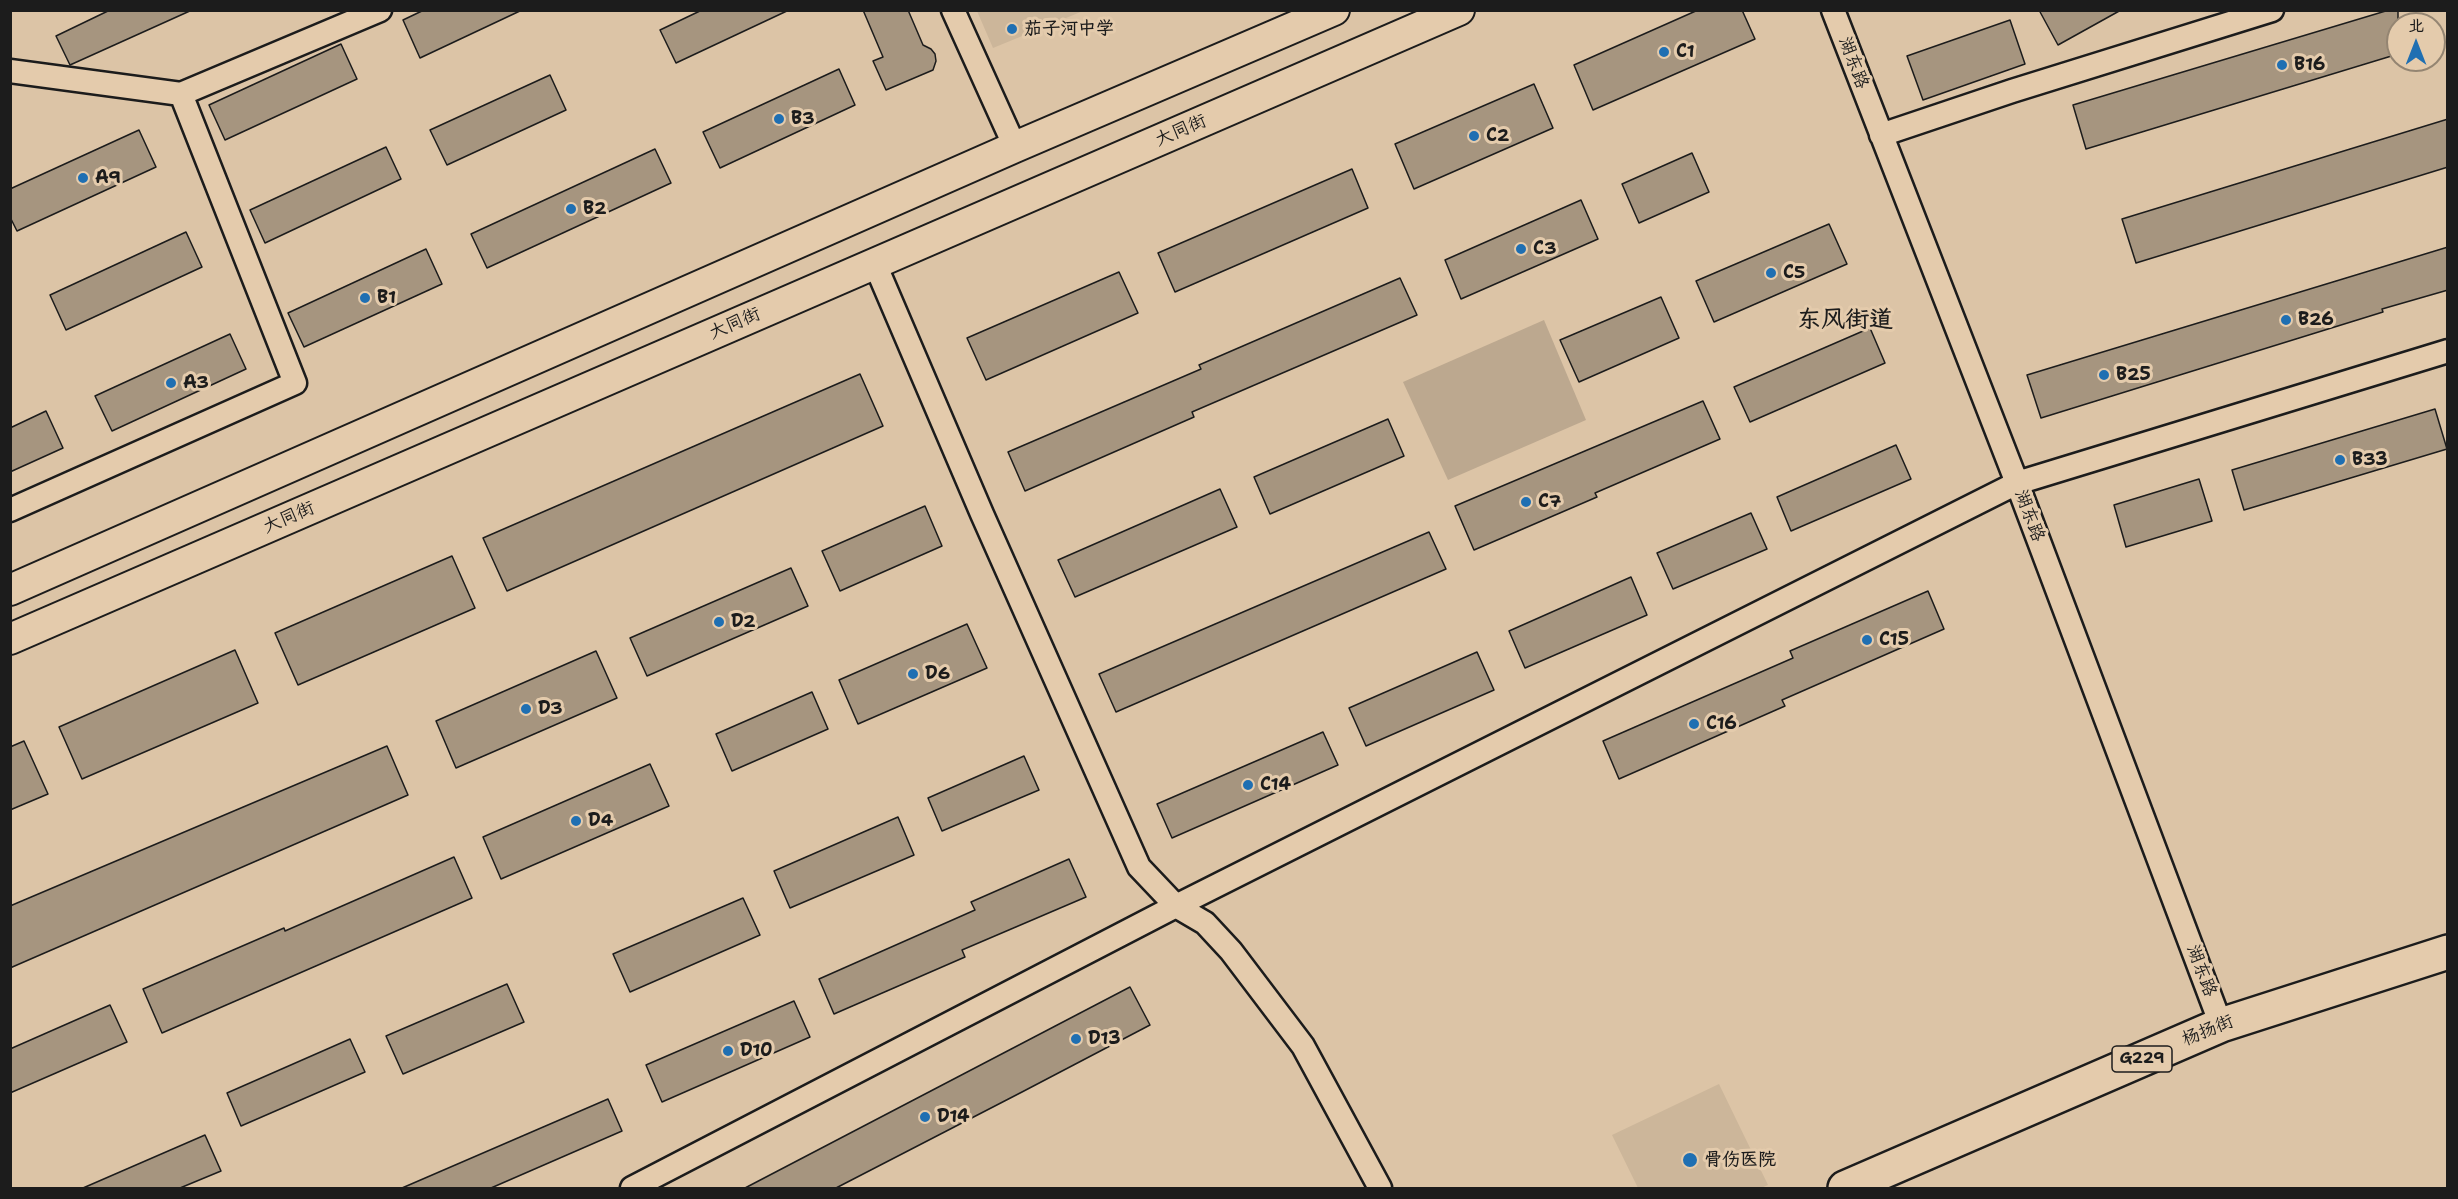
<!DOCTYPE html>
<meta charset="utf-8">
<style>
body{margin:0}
#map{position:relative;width:2458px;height:1199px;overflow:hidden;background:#dcc4a6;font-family:"Shantell Sans","LXGW WenKai TC",sans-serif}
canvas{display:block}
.frame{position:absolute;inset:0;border:12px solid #1c1c1c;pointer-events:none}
.north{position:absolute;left:2386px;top:12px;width:60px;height:60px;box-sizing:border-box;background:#e4cbac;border:2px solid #948572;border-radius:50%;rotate:0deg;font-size:16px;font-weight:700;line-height:24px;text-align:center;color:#1c1c1c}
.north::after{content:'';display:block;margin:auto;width:21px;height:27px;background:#1f6fb2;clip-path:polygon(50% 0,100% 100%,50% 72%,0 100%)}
</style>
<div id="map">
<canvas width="2458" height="1199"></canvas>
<div class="frame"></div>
<div class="north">北</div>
</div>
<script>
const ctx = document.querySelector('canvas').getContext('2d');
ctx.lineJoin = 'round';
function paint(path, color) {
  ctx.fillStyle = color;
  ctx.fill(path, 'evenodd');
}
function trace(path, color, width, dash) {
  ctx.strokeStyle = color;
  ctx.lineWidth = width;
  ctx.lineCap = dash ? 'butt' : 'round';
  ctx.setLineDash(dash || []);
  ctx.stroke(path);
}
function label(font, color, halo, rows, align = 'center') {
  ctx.font = font + ' "Shantell Sans","LXGW WenKai TC",sans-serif';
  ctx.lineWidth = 6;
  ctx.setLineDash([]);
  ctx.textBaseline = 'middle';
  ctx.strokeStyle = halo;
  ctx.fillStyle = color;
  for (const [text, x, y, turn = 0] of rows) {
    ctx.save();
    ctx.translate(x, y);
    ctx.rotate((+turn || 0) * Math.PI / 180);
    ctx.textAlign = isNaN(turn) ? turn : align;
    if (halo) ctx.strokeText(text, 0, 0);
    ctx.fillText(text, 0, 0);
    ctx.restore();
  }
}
paint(new Path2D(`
 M977 11H1083L993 48Z
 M1719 1084 1768 1185 1761 1188H1638L1612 1135Z`), '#ccb69a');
paint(new Path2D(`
 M1544 320 1586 420 1448 480 1403 382Z`), '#bca88f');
const building = new Path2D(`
 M110 10H192L70 65 56 36Z
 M424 10H522L420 58 403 20Z
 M702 10H789L676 63 660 30Z
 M863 10H908L923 45 931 49 935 54 936 61 933 70 886 90 873 61 883 57Z
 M1698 10H1742L1755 39 1593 110 1574 65Z
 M2039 10H2121L2058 45Z
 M2389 10H2398V54L2086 149 2073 105Z
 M2010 20 2025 64 1923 100 1907 56Z
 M341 44 357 79 225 140 209 105Z
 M839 69 855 105 720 168 703 132Z
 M550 75 566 110 447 165 430 130Z
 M1534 84 1553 128 1414 189 1395 144Z
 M2448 119V167L2136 263 2122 219Z
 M139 130 156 167 17 231 10 217V189Z
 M386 147 401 179 265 243 250 210Z
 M655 149 671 183 487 268 471 234Z
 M1692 153 1709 192 1639 223 1622 184Z
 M1352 169 1368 208 1175 292 1158 253Z
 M1581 200 1598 239 1461 299 1445 260Z
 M1829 224 1847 264 1714 322 1696 281Z
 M186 232 202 267 66 330 50 295Z
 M2448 247V290L2382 309 2383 312 2041 418 2027 375Z
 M426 249 442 284 304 347 288 313Z
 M1119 272 1138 313 986 380 967 338Z
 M1400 278 1417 315 1192 412 1194 417 1025 491 1008 452 1201 369 1199 365Z
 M1661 297 1679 338 1579 382 1560 340Z
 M1870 328 1885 363 1750 422 1734 387Z
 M230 334 246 369 112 431 95 396Z
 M860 374 883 426 507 591 483 538Z
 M1703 401 1720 439 1595 493 1597 497 1474 550 1455 506Z
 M2435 409 2447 449 2244 510 2232 470Z
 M46 411 63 448 10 472V428Z
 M1388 419 1404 456 1270 514 1254 477Z
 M1896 445 1911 479 1791 531 1777 497Z
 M2199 479 2212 521 2126 547 2114 505Z
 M1220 489 1237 527 1075 597 1058 560Z
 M925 506 942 546 840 591 822 551Z
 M1751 513 1767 549 1673 589 1657 553Z
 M1429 532 1446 569 1116 712 1099 674Z
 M452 556 475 608 298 685 275 633Z
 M791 568 808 606 647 676 630 638Z
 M1631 577 1647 615 1525 668 1509 631Z
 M1928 591 1944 629 1782 700 1785 706 1619 779 1603 741 1793 658 1790 651Z
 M967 624 987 668 858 724 839 680Z
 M235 650 258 703 82 779 59 727Z
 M596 651 617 698 456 768 436 721Z
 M1477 652 1494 690 1366 746 1349 708Z
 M812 692 828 729 732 771 716 734Z
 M1323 732 1338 765 1172 838 1157 804Z
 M24 741 48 794 10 810V747Z
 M387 746 408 795 10 968V906Z
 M1024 756 1039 790 942 831 928 798Z
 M650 764 669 806 501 879 483 837Z
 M898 817 914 855 790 908 774 871Z
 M454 857 472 898 162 1033 143 989 284 928 285 931Z
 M1069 859 1086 897 962 950 965 957 834 1014 819 979 975 910 971 902Z
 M743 898 760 935 630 992 613 954Z
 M507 984 524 1022 403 1074 386 1036Z
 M1130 987 1150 1025 1022 1092 836 1188H745Z
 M794 1001 810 1037 662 1102 646 1065Z
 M110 1005 127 1042 10 1093V1049Z
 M350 1039 365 1072 241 1126 227 1093Z
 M608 1099 622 1131 491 1188H402Z
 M205 1135 221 1171 180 1188H83Z`);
paint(building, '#a6957f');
trace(building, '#1c1c1c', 1.5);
const minor = new Path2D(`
 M953 10 1015 147
 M1833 10 2017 483 2221 1025
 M10 71 181 94 380 10
 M1881 135 2012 91 2272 10
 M875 264 982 514 1139 867 1176 906 1205 923 1231 951 1303 1046 1380 1188
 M10 510 295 383 181 94
 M632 1188 1176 906 2017 483 2448 351`);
const major = new Path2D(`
 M10 590 1015 147 1334 10
 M10 639 1459 10`);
const highway = new Path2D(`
 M1845 1188 2221 1025 2448 952`);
trace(minor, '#1c1c1c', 27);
trace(major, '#1c1c1c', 34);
trace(highway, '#1c1c1c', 38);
trace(minor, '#e4cbac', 22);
trace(major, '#e4cbac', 30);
trace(highway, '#e4cbac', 33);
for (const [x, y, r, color] of [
 [1012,29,6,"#1f6fb2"],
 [1664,52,6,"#1f6fb2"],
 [2282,65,6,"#1f6fb2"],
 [779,119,6,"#1f6fb2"],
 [1474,136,6,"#1f6fb2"],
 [83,178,6,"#1f6fb2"],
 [571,209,6,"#1f6fb2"],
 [1521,249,6,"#1f6fb2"],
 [1771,273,6,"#1f6fb2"],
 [365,298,6,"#1f6fb2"],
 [2286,320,6,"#1f6fb2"],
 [2104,375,6,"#1f6fb2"],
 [171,383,6,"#1f6fb2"],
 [2340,460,6,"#1f6fb2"],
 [1526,502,6,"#1f6fb2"],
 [719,622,6,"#1f6fb2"],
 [1867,640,6,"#1f6fb2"],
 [913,674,6,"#1f6fb2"],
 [526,709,6,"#1f6fb2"],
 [1694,724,6,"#1f6fb2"],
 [1248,785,6,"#1f6fb2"],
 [576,821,6,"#1f6fb2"],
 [1076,1039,6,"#1f6fb2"],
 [728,1051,6,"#1f6fb2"],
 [925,1117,6,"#1f6fb2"],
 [1690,1160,8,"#1f6fb2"]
]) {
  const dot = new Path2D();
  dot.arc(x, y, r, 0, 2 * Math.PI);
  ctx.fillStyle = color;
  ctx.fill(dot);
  trace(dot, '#e4cbac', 2);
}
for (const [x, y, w] of [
 [2142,1059,60]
]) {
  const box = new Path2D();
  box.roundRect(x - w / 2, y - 13, w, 26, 4.5);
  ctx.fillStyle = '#e4cbac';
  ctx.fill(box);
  trace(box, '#1c1c1c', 1.5);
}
label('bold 16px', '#1c1c1c', null, [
 ["G229",2142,1059]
]);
label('bold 18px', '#1c1c1c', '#e4cbac', [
 ["茄子河中学",1024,29],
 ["C1",1676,52],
 ["B16",2294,65],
 ["B3",791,119],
 ["C2",1486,136],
 ["A9",95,178],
 ["B2",583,209],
 ["C3",1533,249],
 ["C5",1783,273],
 ["B1",377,298],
 ["B26",2298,320],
 ["B25",2116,375],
 ["A3",183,383],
 ["B33",2352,460],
 ["C7",1538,502],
 ["D2",731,622],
 ["C15",1879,640],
 ["D6",925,674],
 ["D3",538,709],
 ["C16",1706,724],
 ["C14",1260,785],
 ["D4",588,821],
 ["D13",1088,1039],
 ["D10",740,1051],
 ["D14",937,1117],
 ["骨伤医院",1704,1160]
], 'left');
label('18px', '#1c1c1c', '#e4cbac', [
 ["湖东路",1853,63,69],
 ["大同街",1181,131,-23],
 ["大同街",735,324,-23],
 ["湖东路",2029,516,69],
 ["大同街",289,518,-23],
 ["湖东路",2201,971,69],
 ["杨扬街",2208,1031,-22]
]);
label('bold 24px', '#1c1c1c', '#e4cbac', [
 ["东风街道",1845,321]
]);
</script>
